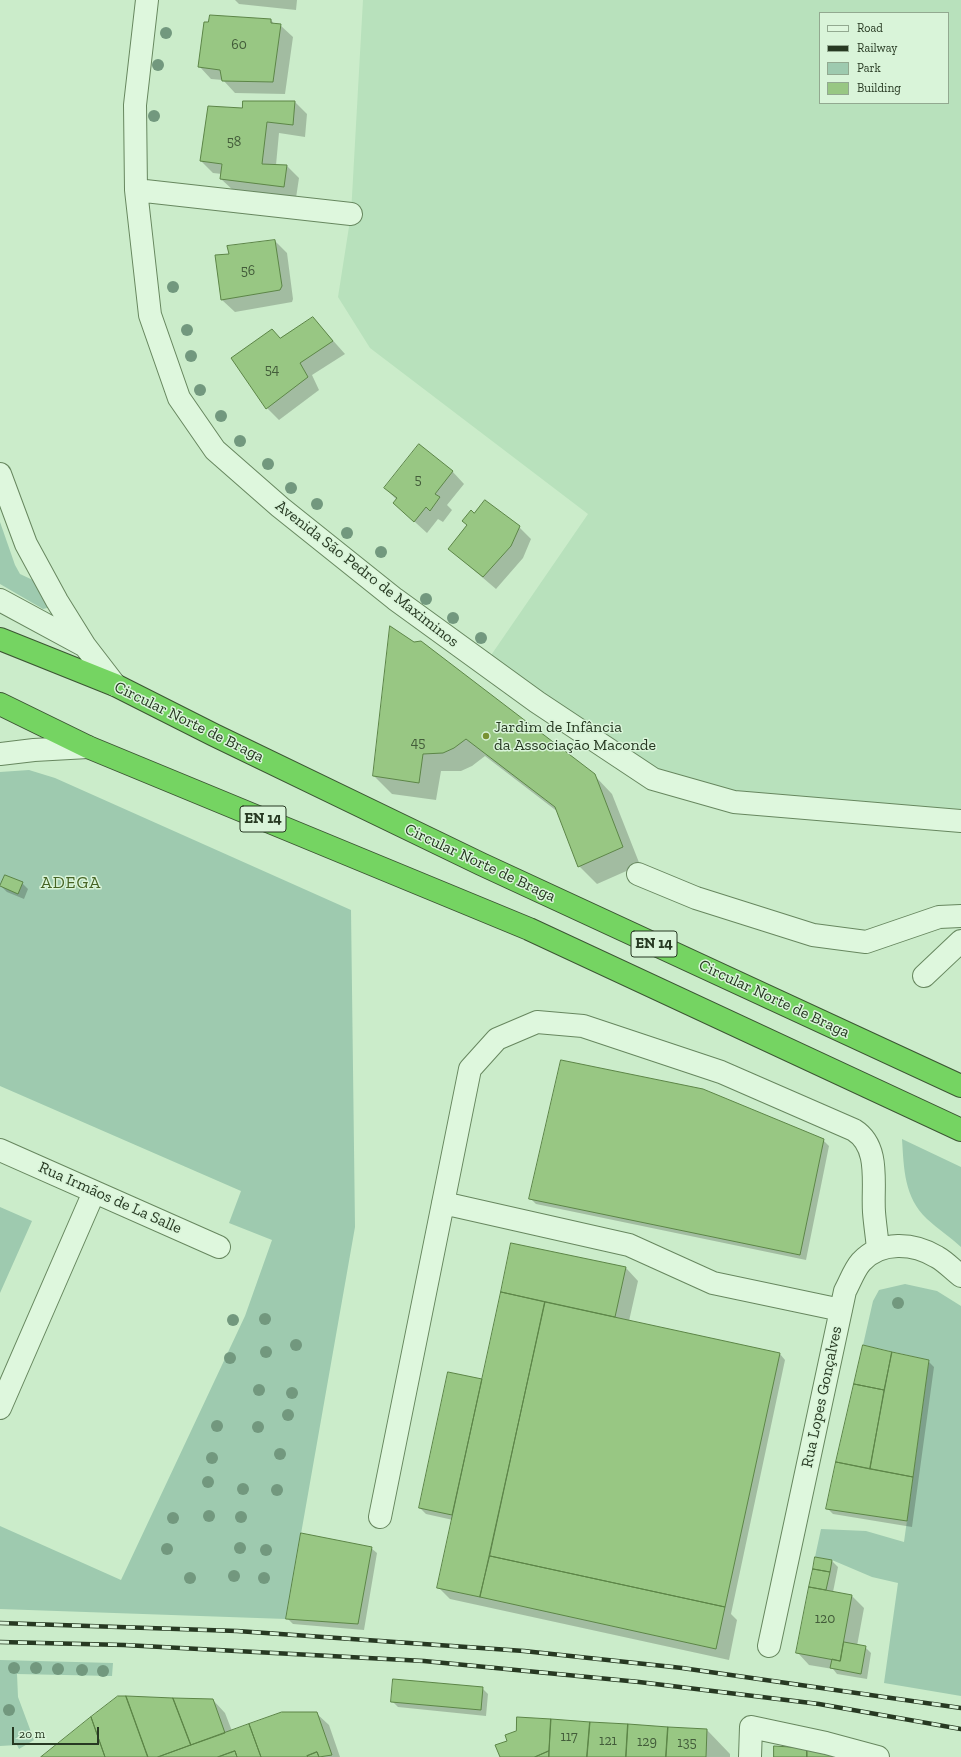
<!DOCTYPE html>
<meta charset="utf-8">
<style>
body{margin:0}
#map{position:relative;width:961px;height:1757px;overflow:hidden;background:#cbecca;font-family:"Zilla Slab",serif}
canvas{display:block}
.legend{position:absolute;left:819px;top:12px;width:130px;height:92px;box-sizing:border-box;background:#d9f4d9;border:1px solid #92a990;margin:0;padding:5px 7px;list-style:none;font-size:12px;color:#273922}
.legend li{display:flex;align-items:center;gap:8px;height:20px}
.legend b{width:20px;border:1px solid #92a990}
.scale{position:absolute;left:12px;top:1727px;width:87px;height:18px;box-sizing:border-box;border:2px solid #273922;border-top:0;padding-left:5px;font-size:12px;line-height:14px;white-space:nowrap;color:#273922;-webkit-text-stroke:3px #d9f4d9;paint-order:stroke}
</style>
<div id="map">
<canvas width="961" height="1757"></canvas>
<ul class="legend">
<li><b style="height:5px;background:#def7dd"></b>Road</li>
<li><b style="height:5px;background:#273922"></b>Railway</li>
<li><b style="height:11px;background:#9ecaaf"></b>Park</li>
<li><b style="height:11px;background:#98c783"></b>Building</li>
</ul>
<div class="scale">20 m</div>
</div>
<script>
const ctx = document.querySelector('canvas').getContext('2d');
ctx.lineJoin = 'round';
function paint(path, color) {
  ctx.fillStyle = color;
  ctx.fill(path, 'evenodd');
}
function trace(path, color, width, dash) {
  ctx.strokeStyle = color;
  ctx.lineWidth = width;
  ctx.lineCap = dash ? 'butt' : 'round';
  ctx.setLineDash(dash || []);
  ctx.stroke(path);
}
function label(font, color, halo, rows, align = 'center') {
  ctx.font = font + ' "Zilla Slab",serif';
  ctx.lineWidth = 3;
  ctx.setLineDash([]);
  ctx.textBaseline = 'middle';
  ctx.strokeStyle = halo;
  ctx.fillStyle = color;
  for (const [text, x, y, turn = 0] of rows) {
    ctx.save();
    ctx.translate(x, y);
    ctx.rotate((+turn || 0) * Math.PI / 180);
    ctx.textAlign = isNaN(turn) ? turn : align;
    if (halo) ctx.strokeText(text, 0, 0);
    ctx.fillText(text, 0, 0);
    ctx.restore();
  }
}
paint(new Path2D(`
 M363 0H961V819L689 789 485 664 588 514 370 348 338 297 351 214ZM820 13H948V103H820Z`), '#b8e1bc');
paint(new Path2D(`
 M0 522 15 565 20 574 37 582 49 605 47 608 43 609 0 584Z
 M29 770 55 778 351 910 355 1227 286 1619 0 1609V1526L121 1580 245 1316 272 1240 229 1223 241 1191 0 1086V772Z
 M902 1139 961 1167V1247C950 1237 938 1229 927 1219 904 1197 904 1169 902 1139Z
 M0 1207 32 1221 0 1293Z
 M905 1284 937 1291 961 1306V1696L884 1683 898 1583 872 1577 832 1560 815 1557 821 1529 866 1531 904 1542 929 1360 863 1345 873 1301 879 1290Z
 M0 1660 113 1663 112 1676 17 1674 18 1697 34 1740 19 1749 17 1745 0 1746Z`), '#9ecaaf');
paint(new Path2D(`
 M235 0H297L296 10 239 4Z
 M271 20 275 25H280L293 37 285 94 235 93 223 80 211 79 199 66Z
 M295 102 307 114 305 137 279 133 276 165 287 166 299 178 296 198 234 191 221 179 222 174 213 173 201 161 243 109Z
 M275 241 287 253 293 299 292 302 235 312 222 300 216 256 230 255Z
 M313 318 345 354 312 375 319 390 279 420 267 408 280 339Z
 M452 471 464 484 447 505 452 510 443 522 438 519 427 533 394 503 397 500 385 488Z
 M474 515 519 527 531 539 523 558 496 589 449 549Z
 M391 627 594 775 612 794 640 865 597 884 579 866 558 812 485 756 472 766 461 771H441L436 800 392 794 374 776Z
 M22 883 28 889 24 899 7 892 1 886Z
 M823 1140 829 1146 806 1260 536 1204 530 1198Z
 M512 1244 626 1268 638 1281 629 1321 780 1354 785 1360 731 1614 737 1620 729 1660 450 1599 438 1587 453 1520 426 1514 420 1508 449 1373 483 1380Z
 M863 1346 928 1361 934 1367 912 1527 833 1514 827 1508Z
 M371 1548 377 1553 364 1630 293 1624 287 1618Z
 M816 1559 832 1561 838 1567 833 1592 852 1596 864 1608 857 1646 865 1647 871 1653 867 1679 837 1674 833 1669 809 1665 797 1652Z
 M482 1688 488 1694 486 1716 398 1707 392 1701Z
 M213 1700 225 1713 232 1731 316 1713 329 1725 340 1757H42Z
 M518 1718 707 1730 730 1754V1757H501L508 1742 517 1732Z`), '#0003');
const building = new Path2D(`
 M210 15 271 19V23L281 24 273 82 222 81 220 70 198 67 204 22H208Z
 M243 101H295L293 125 267 122 262 164 287 165 284 187 220 179 222 164 200 161 208 106 242 108Z
 M275 240 282 286 280 290 221 300 215 255 229 254 227 246Z
 M313 317 333 341 300 363 308 377 266 409 231 358 272 329 280 338Z
 M419 444 453 471 435 494 440 497 430 511 426 507 414 522 393 503 397 498 384 488Z
 M485 500 520 526 511 546 483 577 448 549 467 525 462 521 471 510 474 513Z
 M390 626 414 642 421 641 595 774 623 847 578 867 555 807 466 739 454 748 443 753 423 754 419 783 373 776Z
 M5 875 23 882 18 894 0 886Z
 M561 1060 703 1089 824 1139 800 1255 529 1199Z
 M511 1243 626 1267 615 1317 501 1292Z
 M501 1292 545 1302 480 1597 437 1588Z
 M545 1302 780 1353 725 1607 490 1556Z
 M863 1345 892 1352 884 1390 854 1384Z
 M892 1352 929 1360 913 1477 870 1469Z
 M448 1372 482 1379 452 1515 419 1508Z
 M854 1384 884 1390 870 1469 836 1462Z
 M836 1462 913 1477 907 1521 826 1509Z
 M301 1533 372 1547 358 1624 286 1619Z
 M490 1556 725 1607 716 1649 480 1597Z
 M815 1557 832 1560 830 1572 813 1569Z
 M813 1569 830 1572 826 1590 809 1587Z
 M809 1587 852 1595 840 1661 796 1653Z
 M844 1642 866 1646 861 1674 830 1668 832 1659 840 1661Z
 M393 1679 483 1687 481 1710 391 1702Z
 M118 1696H126L148 1757H105L91 1717Z
 M126 1696 173 1698 191 1745 158 1757H148Z
 M173 1698 213 1699 225 1733 191 1745Z
 M282 1712H317L332 1755 319 1757 317 1752 307 1756 308 1757H261L249 1724Z
 M91 1717 105 1757H41Z
 M517 1717 551 1719 549 1751 535 1757H500L495 1745 507 1741 505 1735 516 1731Z
 M551 1719 590 1722 587 1757H549Z
 M590 1722 628 1724 626 1757H587Z
 M249 1724 261 1757H237L235 1751 218 1757H158Z
 M628 1724 668 1727 666 1757H626Z
 M668 1727 707 1729 706 1757H666Z
 M774 1746 807 1748V1757H774Z
 M807 1748 853 1757H807Z
 M235 1751 237 1757H218Z
 M549 1751V1757H535Z
 M317 1752 319 1757H308L307 1756Z`);
paint(building, '#98c783');
trace(building, '#5c8547', 1);
const minor = new Path2D(`
 M147 0 135 105 136 190 150 315 179 398 215 450 280 507 395 599 537 702 653 779 734 802 961 821
 M136 190 351 214
 M0 474 26 544 57 601 85 646
 M0 600 85 646 115 685
 M0 754 34 750 88 747
 M638 874 696 898 813 935 866 942 939 917 961 916
 M924 976 961 941
 M0 1150 219 1247
 M443 1203 629 1245 713 1283 841 1310
 M0 1408 94 1192
 M380 1517 470 1069 497 1039 537 1022 583 1026 721 1072 854 1130C881 1147 872 1185 874 1212 875 1225 877 1237 878 1249
 M769 1646 845 1291C850 1282 854 1270 861 1262 881 1240 914 1243 937 1257 946 1262 953 1270 961 1276
 M750 1757 751 1727 826 1743 878 1757`);
const highway = new Path2D(`
 M0 639 115 685 214 735 481 864 961 1086
 M0 704 88 747 529 929 961 1130`);
trace(minor, '#67875f', 24);
trace(highway, '#3c5633', 24);
trace(minor, '#def7dd', 22);
trace(highway, '#75d462', 22);
const rail = new Path2D(`
 M0 1623 237 1631 524 1651 682 1668 961 1708
 M0 1642 124 1645 424 1661 639 1682 819 1704 961 1729`);
trace(rail, '#273922', 4.5);
trace(rail, '#d9f4d9', 3, [9]);
ctx.fillStyle = '#72987e';
for (const [x, y] of [
 [166,33],
 [158,65],
 [154,116],
 [173,287],
 [187,330],
 [191,356],
 [200,390],
 [221,416],
 [240,441],
 [268,464],
 [291,488],
 [317,504],
 [347,533],
 [381,552],
 [426,599],
 [453,618],
 [481,638],
 [898,1303],
 [265,1319],
 [233,1320],
 [296,1345],
 [266,1352],
 [230,1358],
 [259,1390],
 [292,1393],
 [288,1415],
 [217,1426],
 [258,1427],
 [280,1454],
 [212,1458],
 [208,1482],
 [243,1489],
 [277,1490],
 [209,1516],
 [241,1517],
 [173,1518],
 [240,1548],
 [167,1549],
 [266,1550],
 [234,1576],
 [190,1578],
 [264,1578],
 [14,1668],
 [36,1668],
 [58,1669],
 [82,1670],
 [103,1671],
 [9,1710]
]) {
  ctx.beginPath();
  ctx.arc(x, y, 6, 0, 2 * Math.PI);
  ctx.fill();
}
for (const [x, y, r, color] of [
 [486,736,4,"#799233"]
]) {
  const dot = new Path2D();
  dot.arc(x, y, r, 0, 2 * Math.PI);
  ctx.fillStyle = color;
  ctx.fill(dot);
  trace(dot, '#d9f4d9', 1.5);
}
label('14px', '#435c3a', null, [
 ["60",239,45],
 ["58",234,142],
 ["56",248,271],
 ["54",272,370],
 ["5",418,480],
 ["45",418,743],
 ["120",825,1619],
 ["117",569,1737],
 ["121",608,1741],
 ["129",647,1742],
 ["135",687,1743]
]);
for (const [x, y, w] of [
 [263,819,46],
 [654,944,46]
]) {
  const box = new Path2D();
  box.roundRect(x - w / 2, y - 13, w, 26, 3);
  ctx.fillStyle = '#d9f4d9';
  ctx.fill(box);
  trace(box, '#273922', 1);
}
label('bold 15px', '#273922', null, [
 ["EN 14",263,819],
 ["EN 14",654,944]
]);
label('16px', '#273922', '#d9f4d9', [
 ["Avenida São Pedro de Maximinos",367,574,38],
 ["Circular Norte de Braga",189,722,26],
 ["Circular Norte de Braga",480,863,25],
 ["Circular Norte de Braga",774,999,25],
 ["Rua Irmãos de La Salle",110,1198,24],
 ["Rua Lopes Gonçalves",822,1397,-78]
]);
label('16px', '#273922', '#d9f4d9', [
 ["Jardim de Infância",494,727],
 ["da Associação Maconde",494,745]
], 'left');
ctx.letterSpacing = '1px';
label('17px', '#456324', '#d9f4d9', [
 ["ADEGA",71,883]
]);
ctx.letterSpacing = '0px';
</script>
